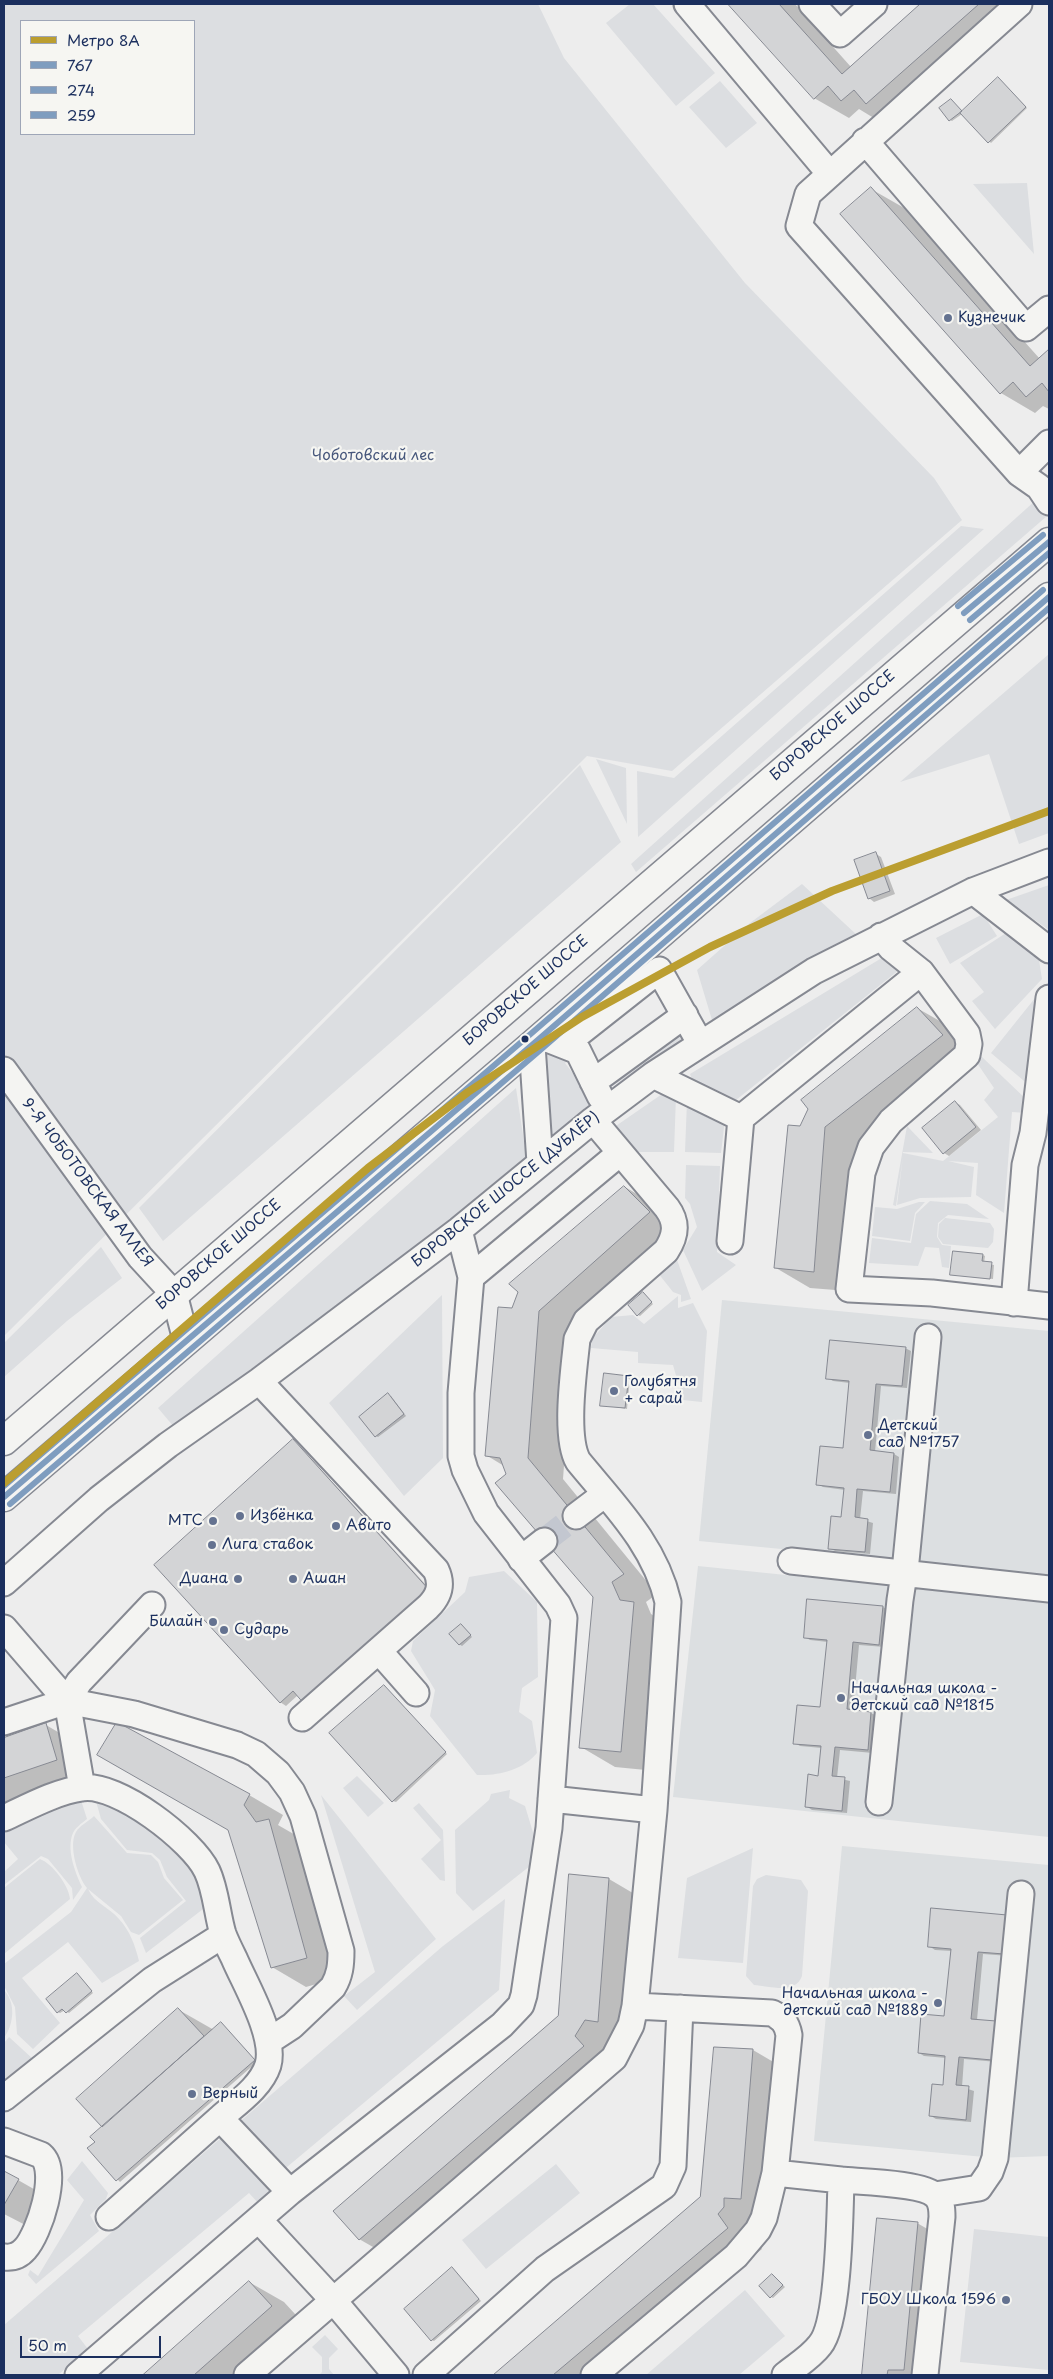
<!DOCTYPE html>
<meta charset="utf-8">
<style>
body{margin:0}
#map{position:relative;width:1053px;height:2379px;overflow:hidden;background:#ededed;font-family:"Playpen Sans",sans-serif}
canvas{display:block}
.frame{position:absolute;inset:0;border:5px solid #1b2f5e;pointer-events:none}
.legend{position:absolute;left:20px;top:20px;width:175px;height:115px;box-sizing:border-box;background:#f6f6f2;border:1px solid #9ea6b7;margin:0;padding:6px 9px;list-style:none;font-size:15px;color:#1b2f5e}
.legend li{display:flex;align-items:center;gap:10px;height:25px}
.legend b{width:25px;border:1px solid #9ea6b7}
.scale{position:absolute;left:20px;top:2336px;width:141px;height:22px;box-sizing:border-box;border:2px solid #1b2f5e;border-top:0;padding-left:6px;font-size:15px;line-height:18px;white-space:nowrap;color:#1b2f5e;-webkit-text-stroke:4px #f6f6f2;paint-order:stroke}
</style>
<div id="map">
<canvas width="1053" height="2379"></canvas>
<div class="frame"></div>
<ul class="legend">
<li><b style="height:6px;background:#bb9e30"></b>Метро 8А</li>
<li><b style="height:6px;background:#7f9dbf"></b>767</li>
<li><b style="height:6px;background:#7f9dbf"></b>274</li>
<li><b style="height:6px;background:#7f9dbf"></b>259</li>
</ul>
<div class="scale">50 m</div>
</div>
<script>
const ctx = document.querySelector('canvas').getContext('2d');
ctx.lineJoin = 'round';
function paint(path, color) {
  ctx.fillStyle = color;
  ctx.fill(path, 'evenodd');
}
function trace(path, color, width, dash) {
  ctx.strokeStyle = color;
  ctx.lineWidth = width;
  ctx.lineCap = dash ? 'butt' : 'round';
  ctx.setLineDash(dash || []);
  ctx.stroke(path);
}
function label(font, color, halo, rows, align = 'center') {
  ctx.font = font + ' "Playpen Sans",sans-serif';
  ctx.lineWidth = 4.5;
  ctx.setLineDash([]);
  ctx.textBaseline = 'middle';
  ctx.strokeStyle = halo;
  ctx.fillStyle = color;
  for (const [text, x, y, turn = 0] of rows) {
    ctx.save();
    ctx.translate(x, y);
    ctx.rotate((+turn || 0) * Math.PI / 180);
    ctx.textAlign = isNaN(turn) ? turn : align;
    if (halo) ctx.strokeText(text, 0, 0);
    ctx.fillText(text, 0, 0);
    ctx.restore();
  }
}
paint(new Path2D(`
 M722 1300 1049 1331V1575L699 1541Z
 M698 1566 1049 1602V1837L673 1797Z
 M842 1846 1049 1865V2156L995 2158 814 2141Z`), '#dcdfe1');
paint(new Path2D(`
 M4 4H538L564 58 745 283 934 478 962 520 672 771 587 756 4 1336ZM21 21H194V134H21Z
 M630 4H653L715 73 676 106 606 23Z
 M720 81 757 123 726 148 689 107Z
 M1027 183 1034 254 973 184Z
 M1036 500 1047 516 636 872 631 864Z
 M961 526 984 529 638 837 637 771 674 778Z
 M1049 654V833L1019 844 989 754 900 782Z
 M596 759 626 768 627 824Z
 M580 765 621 842 163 1241 139 1208Z
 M802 884 858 936 712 1020 697 970 750 923Z
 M1049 885V930L1006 900Z
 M983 914 997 936 950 964 936 938Z
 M1009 931 1038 954 1042 979 995 1029 972 1001 984 992 960 963Z
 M885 956 899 970 736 1100 692 1079 690 1074Z
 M1035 998 1030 1086 991 1053Z
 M690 1028 692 1034 605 1091 603 1087Z
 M548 1052 575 1054 565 1063 597 1105 553 1138 540 1073 542 1062Z
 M982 1057 1028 1101 1027 1113 1012 1112 1004 1213 976 1195 978 1163 948 1161 974 1167 971 1197 920 1198 897 1205 903 1156 896 1206 893 1205 907 1126 933 1153 903 1152V1153L943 1161 998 1117 984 1100 994 1088 975 1060Z
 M516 1088 527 1162 174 1427 158 1408Z
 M665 1092 676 1096 674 1152H629L610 1130Z
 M687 1101 725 1119 721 1153 685 1152Z
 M686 1165 720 1166 717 1252 736 1265 702 1291 683 1250 697 1227 690 1204 685 1198Z
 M930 1201 967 1204 989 1219 948 1215 938 1223 937 1237 942 1245 951 1246 949 1268 942 1267 939 1248 925 1247 918 1266 869 1263 872 1238 911 1243 916 1214Z
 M919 1202H925L915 1213 910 1241 872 1236 875 1207 897 1209Z
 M945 1218 990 1223 994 1229 993 1242 988 1248 943 1244 938 1237 939 1224Z
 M101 1247 122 1278 67 1321 4 1377V1343Z
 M676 1257 691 1299 681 1302V1295L673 1292 658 1273Z
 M442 1295 443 1458 404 1496 329 1403Z
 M678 1296V1308L693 1303 707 1331 702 1402 683 1400 673 1365 638 1363V1352L591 1348 592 1339 611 1317 633 1315 644 1324Z
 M504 1571 537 1602 538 1677 522 1688 519 1712 532 1721 537 1753C523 1770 498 1776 477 1775L430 1716 435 1690 411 1651 413 1641 465 1592 469 1577Z
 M357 1776 384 1803 368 1817 343 1788Z
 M510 1790 509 1798 525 1806 538 1849 535 1862 473 1911 456 1893 455 1830 489 1800 491 1794Z
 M94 1794 121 1808 134 1820 173 1841 198 1867 207 1906 146 1953 140 1938 186 1901 167 1877 160 1860 152 1853 127 1850 101 1819Z
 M321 1795 436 1939 357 2010 344 1996 375 1972Z
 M80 1797 87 1819C82 1823 75 1828 73 1833 66 1849 75 1872 82 1887L73 1900 72 1888 48 1859 41 1856 4 1885V1872L18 1859 4 1842V1823Z
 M419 1803 443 1830 445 1881 440 1880 421 1859 441 1840 413 1808Z
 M94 1816 127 1853 151 1855 158 1862 164 1878 183 1900 139 1935 131 1932 121 1916 88 1889C94 1903 109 1907 119 1919 130 1931 135 1945 139 1961L102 1983 68 1942 22 1978 60 2023 33 2049 17 2034 15 2007 4 1986V1964L71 1912 87 1888C78 1878 68 1845 76 1832 79 1826 89 1821 94 1816Z
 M753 1848 743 1963 678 1958 687 1878Z
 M40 1859C53 1864 69 1886 70 1899L4 1954V1888Z
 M766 1875 801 1880 808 1891 802 1976C795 1995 770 1986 754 1985L746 1976 753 1886 757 1879Z
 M505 1899 499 1990 269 2182C271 2193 269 2198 260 2205L249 2193 78 2336 88 2349 58 2375H4V2325L112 2232 113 2220 120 2215 125 2221 443 1946Z
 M4 1990C16 2003 14 2024 4 2038Z
 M9 2037 33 2059 4 2079V2043Z
 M82 2161 108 2193 106 2199 90 2215 99 2231 36 2284 28 2275 30 2270 38 2276 84 2200 67 2180Z
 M556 2164 580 2193 486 2269 462 2240Z
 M974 2229 1049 2237V2370L960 2362Z
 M745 2290 785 2336 739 2375H646Z
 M325 2335 338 2349 329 2358V2369L334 2375H319L322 2372V2357L312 2347Z`), '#dcdee1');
paint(new Path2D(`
 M730 4H795L851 67 922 4H1008L877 120 859 109 849 118 814 98Z
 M1000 80 1027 108 991 143 962 114 952 121 950 120 951 100 963 112Z
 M871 189 906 209 1040 359 1049 350V409L1043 406 1035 413 1001 393Z
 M876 854 881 857 895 894 874 902 869 898Z
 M917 1008 952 1028 977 1055 859 1147 848 1291 810 1288 776 1268 800 1127Z
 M955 1102 960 1105 981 1130 949 1156 944 1153Z
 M625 1187 659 1207 684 1232 574 1331 563 1479 657 1594 646 1602 651 1614 668 1624 656 1771 615 1767 581 1747 594 1596 508 1474 504 1466 486 1455 513 1310Z
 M983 1255 985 1256 984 1263 994 1265 993 1279 952 1274Z
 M645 1295 653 1304 640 1316 638 1315Z
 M905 1348 911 1351 907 1388 881 1386 875 1452 894 1454 899 1457 896 1494 863 1491 860 1519 873 1523 870 1554 835 1551 829 1548 842 1518 845 1490 823 1487 818 1484 844 1449 850 1383 833 1381 828 1378Z
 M628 1377 630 1378 627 1409 602 1405Z
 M391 1396 406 1416 378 1437 376 1436Z
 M293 1441 298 1444 436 1596 298 1695 286 1706 280 1702Z
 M883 1607 888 1610 885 1647 859 1645 853 1711 871 1713 877 1716 873 1753 840 1750 837 1778 850 1781 847 1813 812 1810 806 1806 819 1777 822 1748 800 1746 795 1743 821 1708 828 1642 810 1640 805 1637Z
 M463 1627 472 1637 462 1646 459 1644Z
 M386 1688 447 1754 396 1802 393 1801Z
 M46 1725 80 1745 91 1780 4 1809V1739Z
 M249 1795 283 1815 278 1825 304 1840 341 1977 306 1987 272 1967 229 1829Z
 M609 1879 643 1899 632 2041 394 2259 359 2239 559 2017Z
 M933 1909 1009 1956 983 1954 977 2020 995 2022 997 2062 964 2059 962 2087 974 2091 971 2122 936 2119 931 2116 944 2086 946 2058 924 2056 919 2053 946 2018 952 1951 935 1950 929 1946Z
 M79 1976 93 1993 69 2013 65 2010 60 2013 58 2012Z
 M179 2010 214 2030 223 2025 257 2062 120 2182 89 2148 96 2142 103 2127Z
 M753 2050 787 2070 752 2235 762 2249 611 2375H495L701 2198Z
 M4 2172 53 2200 35 2230 4 2214Z
 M878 2219 917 2223 952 2243 939 2375H863Z
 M454 2270 481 2301 434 2341 432 2340Z
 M774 2276 785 2287 773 2298 771 2297Z
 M249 2282 284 2302 306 2326 250 2375H145Z`), '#0003');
const building = new Path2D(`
 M728 4H779L842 74 920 4H979L866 104 854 90 841 101 828 86 814 99Z
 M998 77 1026 107 988 143 960 113Z
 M951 99 962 111 949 121 939 108Z
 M871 187 1030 366 1049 349V392L1042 383 1026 397 1013 382 1000 394 840 214Z
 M876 852 890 891 868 899 854 860Z
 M917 1007 943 1035 825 1127 814 1272 774 1268 788 1125 800 1126 808 1109 801 1100Z
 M955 1101 976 1127 943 1154 922 1128Z
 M624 1186 650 1212 539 1311 528 1458 624 1574 612 1582 620 1600 634 1602 621 1752 579 1748 593 1597 495 1483 506 1474 500 1458 485 1456 498 1307 512 1308 518 1292 509 1284Z
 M953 1251 983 1254 982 1261 992 1262 990 1279 950 1275Z
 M643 1292 652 1302 637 1316 628 1305Z
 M830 1340 906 1347 902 1386 876 1384 870 1450 894 1453 890 1492 857 1489 855 1517 868 1519 865 1552 828 1549 831 1516 841 1517 844 1488 816 1485 820 1446 843 1448 849 1381 826 1379Z
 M604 1373 629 1376 625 1408 600 1406Z
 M388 1393 404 1414 375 1437 359 1417Z
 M293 1439 431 1592 306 1706 293 1691 280 1703 154 1565Z
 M807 1599 883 1606 879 1645 853 1642 847 1709 871 1712 868 1750 835 1747 832 1776 845 1777 842 1811 805 1807 808 1774 818 1776 821 1746 793 1744 797 1705 820 1707 827 1640 804 1638Z
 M461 1624 471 1635 459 1645 449 1634Z
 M384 1685 446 1752 392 1802 329 1733Z
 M117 1722 250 1794 244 1805 256 1822 269 1819 307 1958 271 1968 228 1830 97 1755Z
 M46 1723 57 1760 4 1778V1738Z
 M569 1874 609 1878 598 2022 585 2020 575 2036 584 2046 359 2240 333 2211 558 2016Z
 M931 1908 1007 1915 1004 1954 978 1952 971 2019 996 2021 992 2060 959 2057 956 2085 969 2086 966 2120 929 2116 932 2084 943 2085 945 2056 918 2053 921 2014 944 2016 951 1949 928 1947Z
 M77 1973 92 1991 66 2013 62 2009 57 2013 46 1999Z
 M178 2008 204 2036 102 2127 76 2099Z
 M221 2022 255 2060 116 2181 87 2148 95 2142 90 2137Z
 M714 2047 753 2049 741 2199 724 2198V2207L718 2214 728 2228 553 2375H493L700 2197Z
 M4 2171 19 2179 4 2205Z
 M877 2218 918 2222 904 2370H888L887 2375H862Z
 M452 2267 479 2299 431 2341 404 2309Z
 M772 2274 783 2285 770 2298 759 2286Z
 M249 2281 272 2306 194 2375H143Z`);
paint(building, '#d3d4d6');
trace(building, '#868992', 1);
trace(new Path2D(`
 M544 1541 576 1516`), '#c3c7d0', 25, [25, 12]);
const minor = new Path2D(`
 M687 4 830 174
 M812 4 840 34 874 4
 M1019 4 808 194 799 226 1019 473 1039 487 1049 502
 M865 141 1026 328 1049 309
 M1019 473 1049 443
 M973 891 1049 950
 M881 936 891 948 921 972 967 1034 969 1044 967 1055 891 1121 871 1147 862 1173 849 1289 932 1293 1049 1306
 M550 1040 578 1051 600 1096
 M532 1045 540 1163
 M564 1045 659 970 700 1043
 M4 1070 140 1257 174 1294 186 1340
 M653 1075 741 1118 730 1241
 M593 1082 685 1015
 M741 1118 921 972
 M593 1120 667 1208C678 1223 676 1236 666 1251L586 1321 577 1339C574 1369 564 1436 578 1461 614 1505 655 1545 668 1602L654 1810 635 2006 772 2013C782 2018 787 2023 789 2035L775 2173 764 2218 758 2230 736 2256 594 2375
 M471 1277 620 1153
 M1014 1303 1025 1165 1033 1133 1049 998
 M259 1381 436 1570C443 1585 439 1596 428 1607L302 1718
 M576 1516 605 1494
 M521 1559 544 1541
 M791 1561 1049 1589
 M4 1583 99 1499 168 1445 259 1381 459 1230 593 1120 653 1075 814 971 973 891 1049 862
 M4 1628 67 1701 82 1788
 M379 1651 416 1693
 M67 1701 79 1682 152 1605
 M4 1722 67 1701 134 1714 237 1745 256 1754 278 1773 292 1792 303 1816 341 1951C341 1965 340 1975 333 1987L292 2026 269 2041
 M551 1799 654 1810
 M879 1802 900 1600 906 1561 928 1337
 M4 1818C28 1807 55 1792 82 1788 117 1782 193 1841 207 1871 216 1890 217 1914 223 1934 226 1942 230 1950 234 1958 246 1986 276 2036 268 2065 261 2087 237 2103 220 2118
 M4 2098 152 1980 223 1935
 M4 2141 41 2155C60 2171 39 2234 25 2249 19 2256 12 2258 4 2257
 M775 2173 841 2180
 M935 2195 979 2188 990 2172 995 2158 1021 1894
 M109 2217 220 2118 290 2192
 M259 2220 333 2300 396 2375
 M78 2375 290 2192 502 2025 521 2005 524 1995 549 1828 564 1618 558 1605 486 1513 465 1470 461 1456V1393L471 1277 459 1230
 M247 2375 614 2058 631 2025 635 2006
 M426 2375 545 2269 664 2186 673 2166 680 2008
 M785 2375C796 2366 811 2357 820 2345 839 2323 840 2214 841 2180 862 2182 923 2183 936 2196 942 2202 942 2210 942 2217L925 2375`);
const major = new Path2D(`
 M4 1441 1049 542
 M4 1497 532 1045 1049 597`);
trace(minor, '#868992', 29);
trace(major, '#868992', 31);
trace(minor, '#f4f4f2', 25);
trace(major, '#f4f4f2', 28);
trace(new Path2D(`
 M964 613 1049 542
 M4 1497 532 1045 1049 597`), '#7f9dbf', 6);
trace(new Path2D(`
 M970 620 1049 553
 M10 1504 538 1052 1049 608`), '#7f9dbf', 6);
trace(new Path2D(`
 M958 606 1043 535
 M4 1486 526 1038 1043 590`), '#7f9dbf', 6);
trace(new Path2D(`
 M4 1483 368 1168 468 1092 582 1017 710 947 832 891 1049 811`), '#bb9e30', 8);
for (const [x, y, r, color] of [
 [948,318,5,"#647290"],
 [525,1039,4.5,"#1b2f5e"],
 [614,1391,5,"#647290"],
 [868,1435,5,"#647290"],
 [240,1516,5,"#647290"],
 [213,1521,5,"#647290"],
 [336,1526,5,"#647290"],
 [212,1545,5,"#647290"],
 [238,1579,5,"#647290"],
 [293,1579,5,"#647290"],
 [213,1622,5,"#647290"],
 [224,1630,5,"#647290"],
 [841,1698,5,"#647290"],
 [938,2003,5,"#647290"],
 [192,2094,5,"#647290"],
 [1006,2300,5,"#647290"]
]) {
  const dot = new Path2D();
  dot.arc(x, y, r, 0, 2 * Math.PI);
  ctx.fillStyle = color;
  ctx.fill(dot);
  trace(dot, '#f6f6f2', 2);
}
label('15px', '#1b2f5e', '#f6f6f2', [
 ["Кузнечик",958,318],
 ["Голубятня",624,1382],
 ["+ сарай",624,1399],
 ["Детский",878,1426],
 ["сад №1757",878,1443],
 ["Избёнка",250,1516],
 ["МТС",203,1521,"right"],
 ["Авито",346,1526],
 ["Лига ставок",222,1545],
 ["Диана",228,1579,"right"],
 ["Ашан",303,1579],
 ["Билайн",203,1622,"right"],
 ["Сударь",234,1630],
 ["Начальная школа -",851,1689],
 ["детский сад №1815",851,1706],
 ["Начальная школа -",928,1994,"right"],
 ["детский сад №1889",928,2011,"right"],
 ["Верный",202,2094],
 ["ГБОУ Школа 1596",996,2300,"right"]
], 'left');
label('15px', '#48587c', '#f6f6f2', [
 ["Чоботовский лес",373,456]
]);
label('15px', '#1b2f5e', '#f6f6f2', [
 ["БОРОВСКОЕ ШОССЕ",833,726,-41],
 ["БОРОВСКОЕ ШОССЕ",526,991,-41],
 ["9-Я ЧОБОТОВСКАЯ АЛЛЕЯ",87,1183,53],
 ["БОРОВСКОЕ ШОССЕ (ДУБЛЁР)",506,1190,-39],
 ["БОРОВСКОЕ ШОССЕ",219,1255,-41]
]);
</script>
